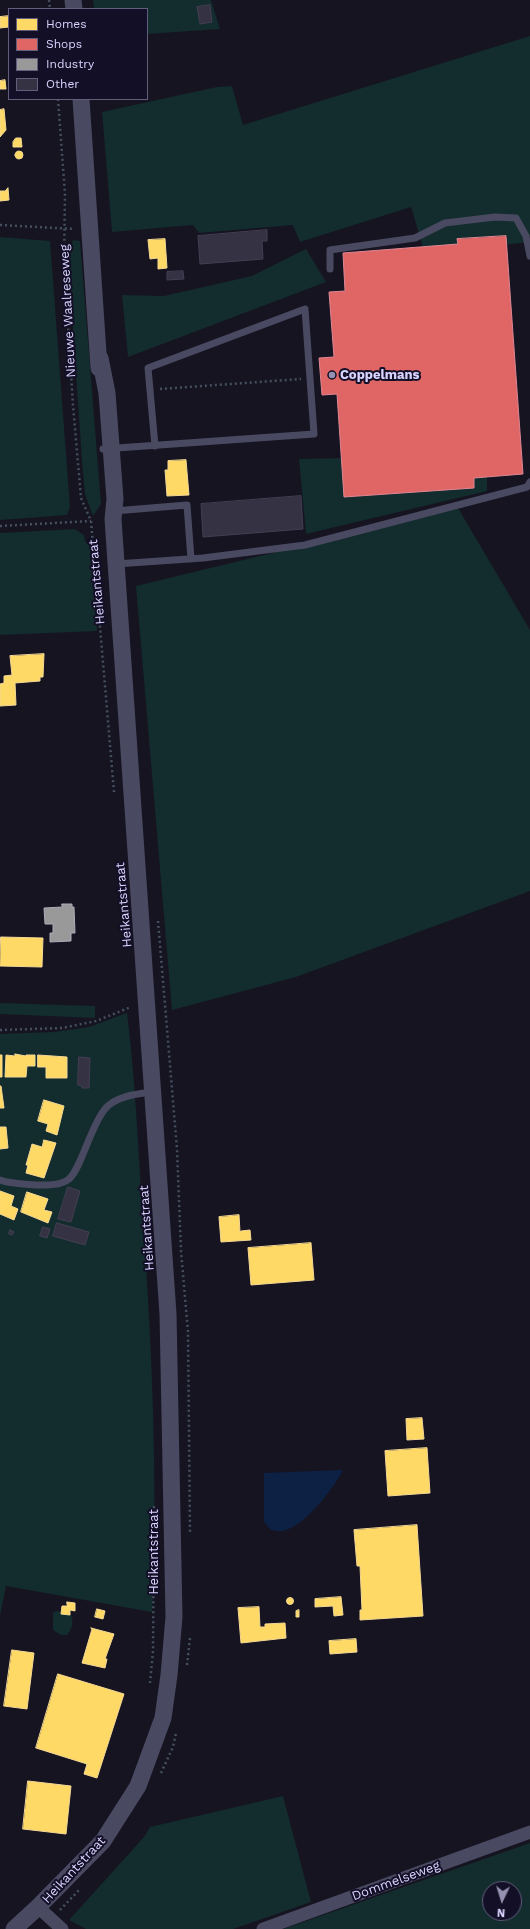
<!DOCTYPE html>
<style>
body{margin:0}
#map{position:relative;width:530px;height:1929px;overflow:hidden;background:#161421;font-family:"Work Sans",sans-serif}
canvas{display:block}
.legend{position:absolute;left:8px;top:8px;width:140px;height:92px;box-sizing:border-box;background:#130f26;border:1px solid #625e7d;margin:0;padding:5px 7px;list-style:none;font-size:12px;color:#d9d4ff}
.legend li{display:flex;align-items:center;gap:8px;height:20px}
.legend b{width:20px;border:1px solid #625e7d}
.north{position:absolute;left:482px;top:1881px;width:40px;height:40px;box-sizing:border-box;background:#130f26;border:1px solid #625e7d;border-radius:50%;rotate:184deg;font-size:11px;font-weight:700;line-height:16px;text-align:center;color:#d9d4ff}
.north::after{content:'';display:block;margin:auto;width:14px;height:18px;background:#9591b1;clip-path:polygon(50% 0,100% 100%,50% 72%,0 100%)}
</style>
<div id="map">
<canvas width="530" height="1929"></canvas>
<ul class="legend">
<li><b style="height:11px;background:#ffd966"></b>Homes</li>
<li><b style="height:11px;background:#e06666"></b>Shops</li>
<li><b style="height:11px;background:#999"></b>Industry</li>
<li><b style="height:11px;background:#343243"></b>Other</li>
</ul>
<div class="north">N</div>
</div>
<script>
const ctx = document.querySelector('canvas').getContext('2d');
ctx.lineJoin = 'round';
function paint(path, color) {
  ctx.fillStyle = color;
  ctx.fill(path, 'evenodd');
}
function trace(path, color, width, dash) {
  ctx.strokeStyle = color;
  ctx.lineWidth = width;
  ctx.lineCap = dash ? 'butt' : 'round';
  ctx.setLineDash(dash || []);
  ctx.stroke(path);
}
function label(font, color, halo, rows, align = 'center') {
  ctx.font = font + ' "Work Sans",sans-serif';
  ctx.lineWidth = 4;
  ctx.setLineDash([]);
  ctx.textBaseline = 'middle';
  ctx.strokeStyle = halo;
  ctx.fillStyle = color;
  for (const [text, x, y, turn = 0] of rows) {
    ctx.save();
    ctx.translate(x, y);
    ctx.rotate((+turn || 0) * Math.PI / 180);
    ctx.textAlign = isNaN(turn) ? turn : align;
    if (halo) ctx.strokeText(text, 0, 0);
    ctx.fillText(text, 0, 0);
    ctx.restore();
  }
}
paint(new Path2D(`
 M93 0H211L220 29 147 34V9H94Z
 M530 36V242L425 254 411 207 300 242 293 225 199 233 193 225 112 232 102 112 217 87 232 86 243 125Z
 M0 237 50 241 70 507 67 515 0 520Z
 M73 240 80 241 101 504 93 516 85 494 82 461 69 270 70 249Z
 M306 249 326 282 128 357 122 295 164 296 252 276Z
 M487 411V491L306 534 299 459 346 458Z
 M458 508 530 630V891L296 977 172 1010 136 586Z
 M75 529 84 535 85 541 91 548 97 631 0 635V533Z
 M0 1003 95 1006V1018L0 1014Z
 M127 1013C135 1077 138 1143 142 1208 152 1343 158 1478 152 1612L6 1586 0 1616V1034L54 1032 89 1027Z
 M56 1611 70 1613C74 1621 73 1628 67 1635H61L53 1630V1613Z
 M283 1796 311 1902 233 1929H86L69 1920 144 1837 150 1827Z
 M530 1843V1929H283ZM490 1889H514V1913H490Z`), '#132c2d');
paint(new Path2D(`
 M343 1470C334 1488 306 1524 286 1530 281 1532 276 1531 271 1530L264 1522V1473Z`), '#0d2144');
const homes = new Path2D(`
 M9 16V27L0 28V17Z
 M5 80 6 89H0V81Z
 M4 109 6 130 0 137V110Z
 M16 138H21L22 147H13V142Z
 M15 155a4 4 0 1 1 8 0a4 4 0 1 1-8 0Z
 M8 188 9 200 0 201V191H5Z
 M165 239 167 268 158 269V258L150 259 148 240Z
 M186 460 189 495 167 496 165 470H168V461Z
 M44 654 43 677H40V681L15 683 16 705 0 706V684L4 683V676L12 675 10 656Z
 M1 937 43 938 42 967 0 966Z
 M15 1054 26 1056V1055H35V1066H27L26 1077H5L6 1055 15 1056Z
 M0 1055H2V1077H0Z
 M38 1055 67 1057V1078H46V1067H38Z
 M0 1086H1L4 1108H0Z
 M44 1100 64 1106 57 1135 46 1131 48 1124 38 1121Z
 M0 1127H6L8 1148 0 1149Z
 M44 1140 56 1143 44 1178 26 1173 28 1165H26L32 1144 42 1147Z
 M0 1191 14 1196 11 1206 18 1209 14 1220 0 1214Z
 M27 1192 48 1199 44 1210 52 1212 48 1223 21 1212Z
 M239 1215 240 1232 241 1231 250 1230 251 1240 221 1242 219 1217Z
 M311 1243 314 1280 251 1285 248 1248Z
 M422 1418 424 1439 407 1440 406 1419Z
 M427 1448 430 1493 388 1496 385 1451Z
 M417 1525 423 1616 360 1620V1610H362L360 1566H357L354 1530Z
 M341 1597 343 1615 334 1616 333 1606 315 1607V1599Z
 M286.5 1601a3.5 3.5 0 1 1 7 0a3.5 3.5 0 1 1-7 0Z
 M67 1602 75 1603V1611L70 1610V1615L61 1614 62 1606H67Z
 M259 1607 260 1627H265V1624L285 1623 286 1638 241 1643 238 1608Z
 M97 1609 105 1611 103 1619 95 1617Z
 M299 1610V1617H296V1611Z
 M91 1628 114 1634 105 1659H107L105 1668 82 1663 92 1629Z
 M356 1639 357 1652 330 1654 329 1641Z
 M12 1650 34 1653 27 1709 4 1706Z
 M58 1674 124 1694 97 1778 84 1774 87 1764 36 1748Z
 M28 1781 71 1786 66 1834 23 1829Z`);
paint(homes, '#ffd966');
trace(homes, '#f4d894', 1);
const shops = new Path2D(`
 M506 236 523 474 474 478V488L344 497 337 394 322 395 319 358 334 357 329 292 345 291 343 253 458 244 457 239Z`);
paint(shops, '#e06666');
trace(shops, '#de8794', 1);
const industry = new Path2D(`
 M62 904H72V907H74L75 933H71V941L50 942V933H53V924H45L44 908 62 907Z`);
paint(industry, '#999');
trace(industry, '#acabb8', 1);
const building = new Path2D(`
 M210 5 212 22 200 24 197 7Z
 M267 230V241H262L263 259 200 264 198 236Z
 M183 271 184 279 167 280V272Z
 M301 496 303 529 203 537 201 504Z
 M79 1057 90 1058 89 1088H82V1086L78 1085Z
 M68 1187 80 1191 71 1222 58 1219Z
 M57 1223 89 1232 85 1245 53 1236Z
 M43 1227 50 1229 47 1238 40 1236Z
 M10 1230 14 1232 12 1235 9 1234Z`);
paint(building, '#343243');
trace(building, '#433f54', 1);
trace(new Path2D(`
 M49 0 50 9
 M58 99 65 194 64 261 73 405 81 498 91 521 114 792
 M0 225 75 229
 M160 389 301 379
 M0 526 91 521
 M158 921 177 1149 181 1251 188 1332 190 1533
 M0 1030 62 1028 96 1021 131 1007
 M187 1665 190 1638
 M150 1683 153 1651 154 1504
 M161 1773 173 1747 176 1733
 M60 1910 80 1889`), '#44505f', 2.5, [2, 3]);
trace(new Path2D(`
 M330 269V250L415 238 445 223 495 217 516 218 526 236 530 256
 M103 449C173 444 243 439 314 434L305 309 148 368 155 446
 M114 511 187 505 191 559
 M116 564 203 558 305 545 527 487 530 482
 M0 1180C12 1184 24 1184 36 1185 46 1185 60 1186 69 1179 81 1169 91 1125 105 1109 115 1096 137 1094 153 1092`), '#4a4962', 7);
trace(new Path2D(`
 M38 1907 62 1929
 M263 1929 530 1832`), '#4a4962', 13);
trace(new Path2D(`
 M73 0 74 9
 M81 99 99 368
 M14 1929 38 1907 103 1841 138 1786 163 1718 169 1675 174 1617 168 1314 113 519 115 499 107 393 100 358`), '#4a4962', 17);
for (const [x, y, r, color] of [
 [332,375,4,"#9591b1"]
]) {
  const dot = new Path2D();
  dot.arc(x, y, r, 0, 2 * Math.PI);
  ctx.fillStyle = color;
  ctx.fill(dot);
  trace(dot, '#130f26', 1.5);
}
label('13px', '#d9d4ff', '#130f26', [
 ["Nieuwe Waalreseweg",68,311,-93],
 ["Heikantstraat",97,582,-95],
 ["Heikantstraat",124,905,-95],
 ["Heikantstraat",147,1228,-94],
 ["Heikantstraat",154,1552,-90],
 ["Heikantstraat",74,1870,-47],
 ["Dommelseweg",396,1881,-20]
]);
label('bold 13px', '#d9d4ff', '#130f26', [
 ["Coppelmans",340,375]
], 'left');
</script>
